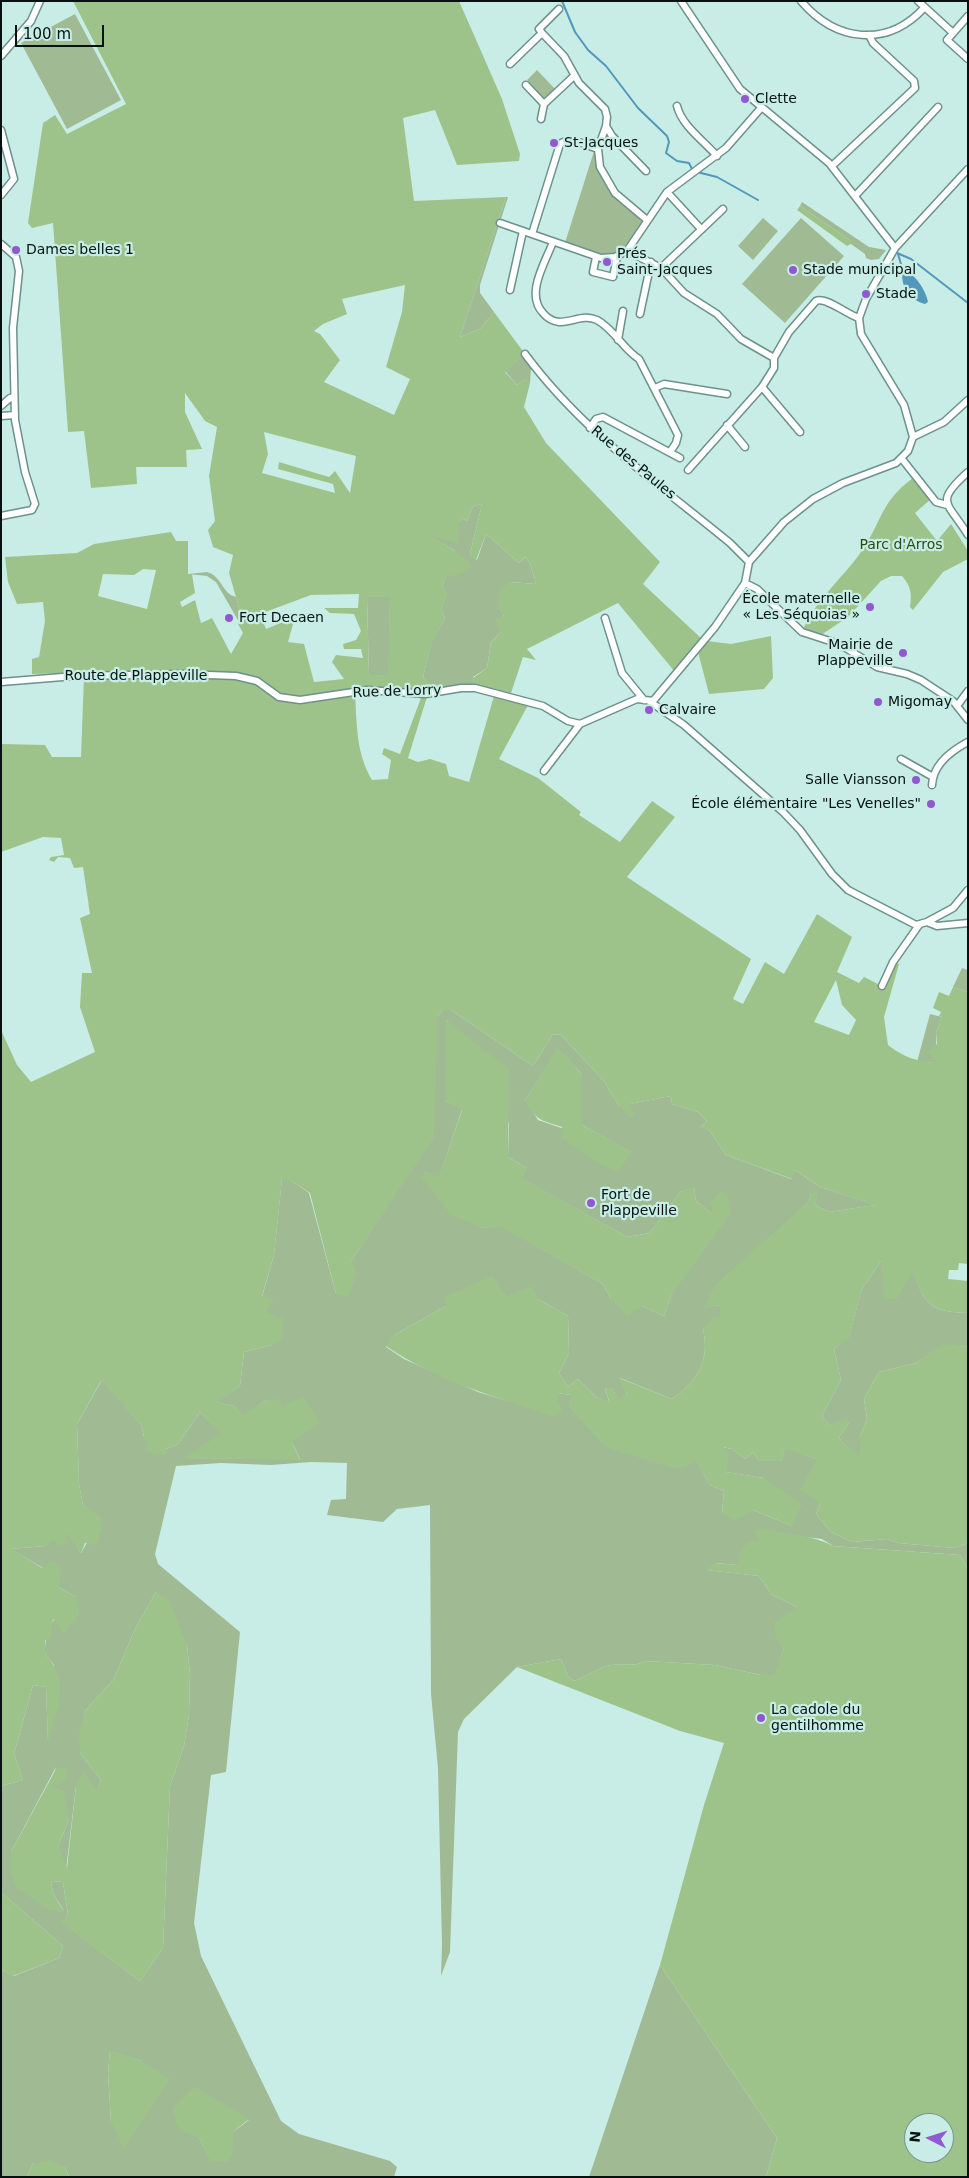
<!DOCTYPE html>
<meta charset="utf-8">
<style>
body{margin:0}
#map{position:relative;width:969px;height:2178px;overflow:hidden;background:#c7ede6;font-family:"DejaVu Sans",sans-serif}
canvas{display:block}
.frame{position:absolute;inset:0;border:2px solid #051210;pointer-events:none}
.north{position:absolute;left:904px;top:2113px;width:50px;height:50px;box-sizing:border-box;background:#c7ede6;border:1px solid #799590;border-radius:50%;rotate:275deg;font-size:14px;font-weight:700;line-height:20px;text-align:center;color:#051210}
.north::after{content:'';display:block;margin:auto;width:18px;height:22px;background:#9059d1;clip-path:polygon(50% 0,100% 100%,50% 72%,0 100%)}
.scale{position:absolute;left:15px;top:25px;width:89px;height:22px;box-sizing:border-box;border:2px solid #051210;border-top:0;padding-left:6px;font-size:15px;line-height:18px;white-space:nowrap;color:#051210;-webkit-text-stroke:4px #c7ede6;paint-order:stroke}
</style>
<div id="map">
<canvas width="969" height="2178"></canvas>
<div class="frame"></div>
<div class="north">N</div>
<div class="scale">100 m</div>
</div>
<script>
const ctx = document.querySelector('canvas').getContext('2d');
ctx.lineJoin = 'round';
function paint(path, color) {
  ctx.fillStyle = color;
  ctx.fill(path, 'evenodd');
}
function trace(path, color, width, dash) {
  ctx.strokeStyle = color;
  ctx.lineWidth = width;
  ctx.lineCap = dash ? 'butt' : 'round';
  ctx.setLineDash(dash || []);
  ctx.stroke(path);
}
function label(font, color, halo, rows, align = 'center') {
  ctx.font = font + ' "DejaVu Sans",sans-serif';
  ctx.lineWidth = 4.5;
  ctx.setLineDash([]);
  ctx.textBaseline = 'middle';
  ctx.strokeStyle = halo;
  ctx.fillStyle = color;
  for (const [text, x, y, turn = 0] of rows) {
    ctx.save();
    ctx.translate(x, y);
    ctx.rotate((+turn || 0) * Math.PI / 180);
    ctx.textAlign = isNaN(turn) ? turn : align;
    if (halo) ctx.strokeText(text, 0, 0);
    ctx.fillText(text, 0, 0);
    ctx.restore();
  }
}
paint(new Path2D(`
 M75 14 121 100 67 129 21 43Z
 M537 70 556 90 546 100 527 80Z
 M595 148 608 183 647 220 627 251 611 259 564 246Z
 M506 197H508L480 285V293L494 312 480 329 460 337Z
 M802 202 869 247 886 250 879 259 871 260 866 258 865 254 851 244V241L800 206Z
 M763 218 778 231 753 260 738 246Z
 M801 218 844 256 785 323 742 284Z
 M525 354 531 367 530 383 525 379 517 385 505 371Z
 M482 504 470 554 477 560 486 534 519 563 525 557 530 563 536 584 510 582 500 633 491 642 487 668 473 677 474 684 425 692V686L430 684 423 677 431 643 445 618 441 609 447 594 442 587 447 575H459L455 551 429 535 459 522 462 518 467 521 473 506Z
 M207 572C222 576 222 594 236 597L242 618 239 622 216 582 207 576 188 574Z
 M367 597H390L389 675H369Z
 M962 968 968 970V992L953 987Z
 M442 1010H451L533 1066 553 1034 561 1035 604 1081 619 1106 671 1096 672 1104 698 1112 707 1121 701 1127 709 1130 726 1155 791 1179 795 1170 820 1187 876 1205 829 1212 815 1205 817 1194 811 1193 809 1201 705 1307 720 1305V1318L703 1329C710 1361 698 1381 672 1399L620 1378 627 1394 620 1400 611 1388H605L609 1402 596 1397 578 1379 568 1387 559 1373 569 1353 568 1316 538 1299 507 1296 446 1306 396 1334 386 1347 404 1359 478 1392 514 1403 558 1400V1393L571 1395 696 1461 710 1485 724 1491 722 1513 753 1510 792 1526 763 1478 726 1472 722 1447 732 1449 745 1459 753 1452 759 1461H781L785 1448 817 1459 820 1503 816 1514 831 1532 852 1542 887 1539 898 1543 955 1548 968 1543V1569L960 1555 833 1546 822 1539 755 1531 760 1541 737 1565 716 1563 707 1570 759 1576 771 1594 797 1607 775 1675H761L715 1665 646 1661C635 1667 623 1663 611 1665 599 1667 586 1677 574 1681L568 1676 561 1659 517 1667 464 1719 458 1732 450 1952 441 1976 442 1944 438 1768 431 1694 430 1505 397 1509 383 1522 327 1515 331 1500 346 1499 347 1463 311 1462 271 1465 221 1463 176 1466 155 1554 158 1564 240 1632 226 1772 211 1775 194 1923 201 1956 281 2121 299 2134 390 2161 397 2167 394 2177H69L65 2167 33 2163 27 2177H1V1970L14 1976 59 1958 63 1946 1 1892V1786L23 1780 14 1754 33 1685 46 1687 48 1741 54 1665 45 1653C45 1624 57 1615 76 1597L59 1587 43 1568 10 1549 45 1546 65 1529 81 1553 101 1518 83 1505 79 1484 77 1424 102 1380 141 1425 144 1437 166 1449 178 1444 200 1412 222 1434 185 1458 300 1459 292 1442 282 1406 266 1400 244 1416 234 1406 216 1402 240 1386 244 1352 272 1345 262 1297 274 1255 282 1178 295 1183 309 1193 336 1294 351 1261 384 1211 438 1016ZM447 1020 509 1123 508 1157 527 1168 521 1178 627 1237 650 1233 680 1192 694 1187 696 1201 714 1215 671 1296 664 1316 642 1306 611 1299 603 1284 501 1226 481 1228 425 1172 439 1178 462 1109 446 1101ZM558 1049 582 1074V1125L631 1152 538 1120 525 1100ZM156 1592 187 1645 190 1674 189 1715 184 1746 170 1786 163 1948 140 1981 61 1922 68 1915 63 1882 51 1881 53 1893 64 1911 11 1852 56 1767 51 1786 69 1820 58 1846 66 1870 76 1786 97 1791 101 1780 80 1753 85 1711 114 1679 135 1629ZM110 2051 142 2061 111 2122 108 2073ZM249 2120 233 2132V2148L211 2160 199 2138Z
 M930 1014 942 1017 936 1033V1063L917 1062Z
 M881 1261 913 1270C924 1305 931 1312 968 1313V1347L943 1345 916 1363 879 1372 864 1399 867 1419 860 1437V1456L842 1443 839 1437 849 1423 829 1425 822 1416 841 1380 834 1349 849 1337 861 1291Z
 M660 1965 777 2138 766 2177H589Z`), '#a0ba93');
paint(new Path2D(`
 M73 1H459L502 99 520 154 519 161 457 165 435 110 403 118 414 201 506 197 460 337 480 329 494 312 525 354 505 372 517 385 526 378 530 383 524 407 546 443 660 562 643 584 702 639 675 672 618 603 527 649 536 660 523 657 511 693 474 684 473 678 487 668 491 642 500 633 495 620 504 616 497 608 500 589 510 582 536 584 530 563 525 557 519 563 486 534 476 560 470 554 482 504 473 506 467 521 462 518 459 522 458 544 432 536 465 558 472 566 459 575 447 576 442 587 448 594 441 609 445 618 431 644 423 677 431 684 425 686V692L378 688 330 697 355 695C357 725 356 753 372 780L388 779 391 760 382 754 384 748 400 754 421 698 427 697 408 758 418 762 430 759 446 764 449 776 469 782 494 696 528 705 499 759 538 778 581 812 579 815 620 842 652 801 675 817 627 877 751 959 733 999 743 1004 765 962 784 974 817 914 852 937 837 972 859 983 864 977 882 986 896 963 899 964 884 1017 888 1045C904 1057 915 1061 936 1063L928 1051 937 1044 936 1033 942 1017 939 1016 941 1012 933 1008 939 992 949 996 953 987 968 992V1264L959 1263 958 1270H949L948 1279 968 1281V1313C932 1312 924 1305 913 1271L897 1299H884L881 1261 861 1291 849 1338 834 1349 841 1380 822 1416 829 1425 847 1418 849 1423 839 1437 842 1443 860 1455V1437L867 1419 864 1399 879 1372 916 1363 943 1344 968 1347V1543L955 1548 898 1543 887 1539 852 1542 831 1532 816 1514 820 1503 800 1490 817 1459 785 1449 781 1461H759L753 1452 745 1459 732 1449 723 1447 729 1455 726 1472 763 1478 802 1504 792 1526 753 1510 735 1521 722 1513 724 1491 710 1485 696 1462 677 1469 605 1447 569 1407 571 1395 558 1393V1400L562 1411 554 1417C497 1397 436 1381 386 1346L396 1334 446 1306 444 1297 492 1276 507 1296 533 1286 538 1299 568 1316 569 1353 559 1373 568 1387 578 1379 596 1397 609 1401 605 1388H611L620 1399 627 1394 619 1378 672 1399C698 1381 710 1361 703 1329L713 1317 720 1318V1305L704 1308 716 1284 809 1201 811 1193 816 1190 818 1194 815 1205 829 1212 875 1205 820 1187 795 1170 792 1179 726 1155 709 1130 700 1128 707 1121 698 1112 672 1104 671 1096 630 1104 635 1115 630 1118 619 1106 604 1081 561 1035 553 1034 533 1066 451 1010H442L438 1016 434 1138 351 1261 357 1274 348 1297 336 1294 310 1193 295 1183 282 1179 274 1255 262 1296 274 1299 266 1312 284 1319 282 1340 272 1345 244 1352 240 1386 217 1402 234 1406 244 1415 266 1400 278 1399 282 1406 303 1397 320 1423 292 1442 300 1460 184 1458 221 1434 200 1412 178 1444 166 1449 167 1456 148 1452 141 1425 101 1381 77 1424 79 1484 83 1505 101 1517 102 1528 96 1545 85 1543 81 1553 65 1531 68 1543 59 1546 54 1540 45 1546 11 1549 42 1568 51 1561 61 1568 59 1587 76 1597 79 1615 64 1633 53 1619 51 1638 45 1640V1653C72 1686 57 1707 48 1743L46 1687 33 1685 14 1754 23 1780 1 1786V1030L17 1065 31 1082 95 1052 80 1007 82 973H92L80 918 90 914 83 867 74 868 70 858 58 857 54 862 49 860 51 857 64 855 61 838 43 837 1 852V744L45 745 52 757H81L84 676 68 673 32 674V659L39 657 45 621 43 602 17 604 8 582 5 557 77 553 94 544 171 532 176 541H188V574H192L195 593 180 602 182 607 195 600 201 623 212 618 231 654 243 633 238 624 242 618 229 573 233 555 213 547 208 530 215 521 209 476 217 427 205 421 185 393V412L202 449 186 450 187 467H136L137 484 91 488 84 431 68 432 53 223 32 228 28 223 43 123 55 115 67 134 126 104ZM405 285 402 312 386 367 410 379 394 415 324 382 340 360 320 334 314 331 323 324 347 314 342 299ZM264 432 356 456 350 493 335 471 329 477 279 462 278 469 333 484 335 493 262 473 268 454ZM143 569 156 570 147 609 98 596 103 574 134 575ZM359 594 358 608H324L330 613 354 614 361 631 356 640 343 644 344 649H361L363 658 336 655 332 662 344 679 314 682 304 644 288 642 295 617 266 629 260 614 311 595ZM367 597H390L388 675H369ZM836 980 842 1005 856 1020 849 1035 814 1022Z
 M800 206 851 241V244L847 246 797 210Z
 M913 478 931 499 915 513 937 541 951 524 968 551V559L943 572 913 610 910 607C912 594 911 586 902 576H891L881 581 848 617 818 637 802 632C815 600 842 579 861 552 882 522 880 502 913 478Z
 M771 636 773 678 764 689 709 694 698 652 707 641 731 644Z
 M446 1020 509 1069 508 1157 527 1168 522 1178 627 1237 650 1233 680 1192 694 1186 696 1201 713 1214 711 1201 721 1192 727 1194 731 1213 671 1296 664 1316 642 1306 627 1316 611 1299 603 1284 501 1227 481 1228 450 1214 421 1177 425 1172 439 1177 462 1110 446 1101Z
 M558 1048 582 1074V1125L632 1152 618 1172 601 1165 562 1138V1127C541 1120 536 1121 525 1100Z
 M762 1528C785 1534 813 1535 833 1546L960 1555 968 1569V2177H766L777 2138 660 1965 704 1805 724 1743 680 1731 517 1667 561 1659 568 1676 574 1681C586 1677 599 1667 611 1665 623 1663 635 1667 646 1661L715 1665 761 1675H774L784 1647 776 1639 774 1623 797 1607 771 1594 759 1576 706 1570 715 1563 737 1565 741 1549 750 1541H759L754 1531ZM914 2123H944V2153H914Z
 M156 1592 170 1601 187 1645 190 1674 189 1715 184 1746 170 1786 163 1948 140 1981 60 1922 68 1915 63 1882 51 1881 53 1893 64 1912 50 1911 17 1888 11 1874V1852L57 1767 67 1769 66 1782 52 1786 64 1791 69 1820 58 1846 67 1868 76 1786 84 1772 97 1790 101 1780 80 1753 79 1734 85 1711 114 1679 135 1629Z
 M1 1892 63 1946 59 1958 13 1976 1 1970Z
 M110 2050 142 2061 170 2079 124 2149 111 2122 108 2073Z
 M195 2087 249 2119 233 2132V2148L229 2162 211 2161 199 2138 180 2131 172 2110Z
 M49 2160 65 2167 69 2177H27L33 2163Z`), '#9ec38a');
paint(new Path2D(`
 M903 271C914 271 926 291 928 302L925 304C911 301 899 285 903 271Z`), '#5198ba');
trace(new Path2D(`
 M562 1 575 32 588 50 606 66 638 108 667 136 669 142 666 153 677 161 689 163 692 169
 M697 172 717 177 758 200
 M897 253 911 259 968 303
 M898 254 903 271`), '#5198ba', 2);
const minor = new Path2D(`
 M681 1 740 89 829 163 895 248
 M801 1C836 42 887 48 924 8
 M918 1 952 32
 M968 16 947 40 968 59
 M542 33 564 56 579 83 605 109 607 117 606 126 598 149 600 167 615 193 647 220
 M1 56 31 21 40 1
 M510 64 542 33 539 29 559 9
 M526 85 544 104 574 76
 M677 106C682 126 703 140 717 156
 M541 119 544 104
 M606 126 612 136 646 171
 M1 130 14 179 1 195
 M832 166 915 88 914 81 873 43 869 35
 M667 192 701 229
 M855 196 938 107
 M500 223 601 258 615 257 627 251 667 192 726 148 761 108
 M532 234 560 144C571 136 585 145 598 149
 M553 242C545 263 525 294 543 313 547 318 552 321 559 322 573 322 584 314 597 320 614 329 623 349 639 359L678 435 676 443 670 452
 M1 244 16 257 19 271 13 328 15 420 25 472 35 504 32 510 1 516
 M627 251 661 268 684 293 717 314 741 339 774 358
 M596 257 593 272 613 277 617 257
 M661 268 723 209
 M510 290 523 231
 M640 314 651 262
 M618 340 623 311
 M525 354C581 430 658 484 730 543L749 562
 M762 387 800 432
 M655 388 664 384 727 394
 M1 406 10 398 14 397
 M1 416 15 415
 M727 425 745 447
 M590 428 596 419 603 417 680 458
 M913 437 944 422 968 400
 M902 459 936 502 947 505
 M688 470 762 387 774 368V358L789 332 816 301C825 296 848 315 859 318
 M968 472C933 503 948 502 968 535
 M745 583 757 589 802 632 839 644 877 667 907 674 921 680 953 701 968 720
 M605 618 622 673 644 700
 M1 682 75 676 181 674 236 676 257 681 279 697 300 700 367 690 425 694 461 688H475L543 706 568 721 580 724 637 699 653 701 715 627 745 583 749 562 784 522 813 499 843 483 896 463 908 451 913 437 904 405 861 334 859 318 866 299 895 248 968 169
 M649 701 684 725 783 812 800 830 832 874 848 890 916 925 927 922 937 926 968 923
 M957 706 968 691
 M901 759 933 777
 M544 771 580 724
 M932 785C933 765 951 751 968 742
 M927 922 953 908 968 890
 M882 986 893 962 919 925`);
trace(minor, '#6d918b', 9);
trace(minor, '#fff', 6);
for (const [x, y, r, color] of [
 [745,99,5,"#9059d1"],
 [554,143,5,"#9059d1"],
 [16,250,5,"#9059d1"],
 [607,262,5,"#9059d1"],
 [793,270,5,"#9059d1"],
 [866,294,5,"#9059d1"],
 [870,607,5,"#9059d1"],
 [229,618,5,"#9059d1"],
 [903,653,5,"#9059d1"],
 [878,702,5,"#9059d1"],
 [649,710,5,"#9059d1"],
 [916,780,5,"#9059d1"],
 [931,804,5,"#9059d1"],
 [591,1203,5,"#9059d1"],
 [761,1718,5,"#9059d1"]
]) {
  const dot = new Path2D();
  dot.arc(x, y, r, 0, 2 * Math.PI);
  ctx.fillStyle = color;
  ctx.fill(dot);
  trace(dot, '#c7ede6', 2);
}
label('14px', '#051210', '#c7ede6', [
 ["Clette",755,99],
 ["St-Jacques",564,143],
 ["Dames belles 1",26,250],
 ["Prés",617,254],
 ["Saint-Jacques",617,270],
 ["Stade municipal",803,270],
 ["Stade",876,294],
 ["École maternelle",860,599,"right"],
 ["« Les Séquoias »",860,615,"right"],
 ["Fort Decaen",239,618],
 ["Mairie de",893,645,"right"],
 ["Plappeville",893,661,"right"],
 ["Migomay",888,702],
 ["Calvaire",659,710],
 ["Salle Viansson",906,780,"right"],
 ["École élémentaire \"Les Venelles\"",921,804,"right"],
 ["Fort de",601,1195],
 ["Plappeville",601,1211],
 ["La cadole du",771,1710],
 ["gentilhomme",771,1726]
], 'left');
label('14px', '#051210', '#c7ede6', [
 ["Rue des Paules",633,463,40],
 ["Route de Plappeville",136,676],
 ["Rue de Lorry",397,692,-2]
]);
label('14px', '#284b11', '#c7ede6', [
 ["Parc d'Arros",901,545]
]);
</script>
